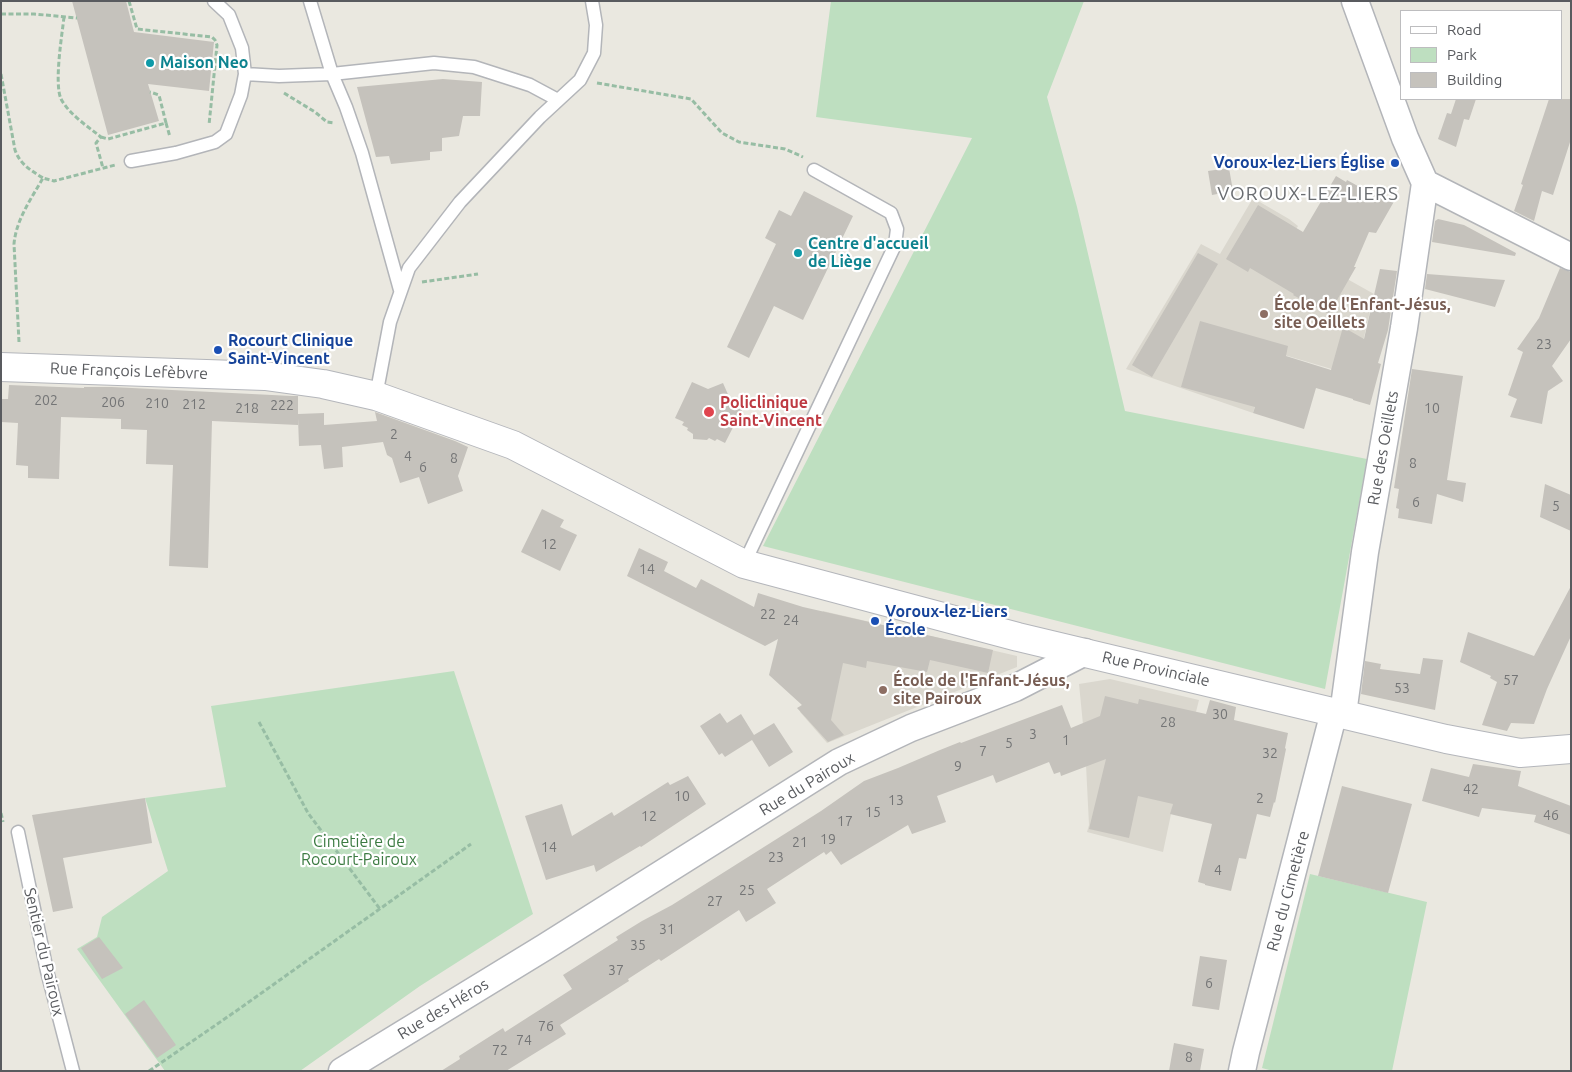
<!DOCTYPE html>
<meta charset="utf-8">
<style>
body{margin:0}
#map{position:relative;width:1572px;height:1072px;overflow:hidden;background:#eae8e0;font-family:Ubuntu,sans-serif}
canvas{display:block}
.frame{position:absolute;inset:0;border:2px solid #595b5f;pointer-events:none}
.legend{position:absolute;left:1400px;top:10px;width:162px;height:90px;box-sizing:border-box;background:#fff;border:1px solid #bdbdbf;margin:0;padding:6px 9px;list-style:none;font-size:15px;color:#595b5f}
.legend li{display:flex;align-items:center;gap:10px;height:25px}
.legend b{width:25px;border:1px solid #bdbdbf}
</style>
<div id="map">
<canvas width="1572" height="1072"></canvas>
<div class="frame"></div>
<ul class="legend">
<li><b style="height:6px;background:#fff"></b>Road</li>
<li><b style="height:14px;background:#bedfc0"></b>Park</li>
<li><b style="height:14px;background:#c5c2bc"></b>Building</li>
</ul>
</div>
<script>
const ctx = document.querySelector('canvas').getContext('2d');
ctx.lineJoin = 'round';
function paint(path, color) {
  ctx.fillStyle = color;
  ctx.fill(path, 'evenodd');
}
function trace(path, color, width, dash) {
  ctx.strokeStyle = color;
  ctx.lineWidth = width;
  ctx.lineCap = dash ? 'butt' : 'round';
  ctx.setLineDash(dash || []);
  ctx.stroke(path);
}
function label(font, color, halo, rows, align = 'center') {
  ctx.font = font + ' Ubuntu,sans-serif';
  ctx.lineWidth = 4.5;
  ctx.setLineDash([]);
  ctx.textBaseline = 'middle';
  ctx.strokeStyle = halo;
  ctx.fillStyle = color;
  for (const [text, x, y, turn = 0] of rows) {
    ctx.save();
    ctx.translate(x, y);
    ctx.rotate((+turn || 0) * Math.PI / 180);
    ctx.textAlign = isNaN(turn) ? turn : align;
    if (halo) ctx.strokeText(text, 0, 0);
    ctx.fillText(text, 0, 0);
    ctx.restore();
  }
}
paint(new Path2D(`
 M1253 198 1289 219 1298 226 1280 256 1349 280 1374 294 1355 376 1271 351 1253 413 1126 369 1201 244 1220 254Z
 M823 611 1017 656V667L827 743 800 712Z
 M1110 679 1199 700 1174 800 1163 852 1087 832 1089 825 1085 745 1079 684Z`), '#dad7ce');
paint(new Path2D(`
 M831 1H1084L1047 97 1077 207 1125 411 1367 459 1325 689 763 546 972 138 816 117Z
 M454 671 533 914 420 986 300 1071H165L77 949 97 937 102 917 168 871 145 798 226 787 211 706Z
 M1310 874 1427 902 1392 1071H1273L1262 1068Z`), '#bedfc0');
paint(new Path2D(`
 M72 1H126L134 32 214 42 209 91 148 84 159 121 108 135Z
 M443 79 482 82 480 116H463L459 136 442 138V151L430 152V160L391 164 389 156 376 157 357 87Z
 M1456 99H1476L1469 120 1464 119 1456 147 1438 139 1447 113 1451 114Z
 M1549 99H1571V139L1553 195 1542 191 1534 221 1514 211 1523 185 1521 184Z
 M1229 168 1233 191 1212 195 1208 171Z
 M1336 176 1346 182 1347 180 1374 195 1396 198 1376 233 1369 232 1354 267H1356L1329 314 1293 295 1294 294 1250 268 1248 272 1226 259 1258 205 1303 232Z
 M804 191 853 216 803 320 774 306 749 358 727 347 776 244 765 238 779 210 791 216Z
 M1438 219 1464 225 1516 253 1515 256 1432 242 1435 221Z
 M1198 253 1218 264 1152 377 1132 365Z
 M1560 268 1571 272V339L1552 366 1563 381 1548 391 1542 424 1510 417 1517 399 1508 395 1523 352 1517 349 1539 318Z
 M1380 269 1397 271 1388 330 1378 363 1381 364 1370 405 1353 400V399L1316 388 1304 429 1253 413 1255 407 1181 387 1200 321 1288 346 1286 356 1331 370 1343 327 1364 339Z
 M1427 274 1505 280 1495 307 1425 289Z
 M1412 369 1463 376 1447 480 1466 483 1463 502 1437 494 1432 524 1398 518 1399 509 1396 508 1399 489 1394 488Z
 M692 382 708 389 723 383 730 399 744 406 725 443 717 439 715 441 709 438 707 440 693 439V434L687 430 688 428 682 425 684 422 675 418Z
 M9 385 84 388V387H112L292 396H298V414L324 413V425L377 421 375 412 455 441 468 447 458 476 463 491 428 504 419 477 400 483 392 458 387 455 383 442 342 447 343 467 324 469 321 445 299 446 298 418V425L212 421 208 568 169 566 173 465 146 464 147 430 121 429V419L61 417 59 479 28 478V466L16 465 18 423 1 422V399H8Z
 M1545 484 1571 495V531L1540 517Z
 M542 509 564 520 560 527 577 535 560 571 521 552Z
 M639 548 668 562 664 571 696 588 701 579 754 607 758 593 803 607 993 650 988 673 930 660 927 672 867 661 866 668 843 663 831 720 844 735 828 742 797 708 802 705 769 675 778 639 765 646 627 576Z
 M1571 586V636L1547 689 1534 724 1511 723 1507 731 1482 725 1497 682 1490 678 1491 676 1460 662 1468 632 1534 656Z
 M1423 658 1443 660 1435 710 1361 694 1365 661 1381 664 1380 669 1420 674Z
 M1105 696 1138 704 1139 699 1206 714 1210 700 1236 707 1234 720 1288 733 1285 748 1286 749 1275 803 1274 802 1270 817 1257 814 1246 859 1239 858 1231 891 1205 885V884L1198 882 1212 824 1170 814 1173 804 1138 796 1129 838 1089 829 1106 759 1061 776 1060 772 1054 774 1049 762 996 783 993 775 937 796 946 822 912 834 908 825 841 865 831 851 826 855 824 852 767 889 776 903 746 922 739 910 661 961 659 959 628 979 629 981 560 1025 566 1034 506 1071H441L460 1059 459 1056 503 1028 505 1032 572 989 563 975 618 940 616 937 642 921 672 905 821 811 864 781 898 768 940 750 960 742 961 743 1062 705 1071 728 1100 716Z
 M720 713 727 723 741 714 754 735 774 723 793 752 769 767 752 740 725 757 722 753 719 755 700 726Z
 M1473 764 1521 771 1518 786 1571 806V835L1534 822 1536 815 1482 808 1479 817 1422 801 1431 768 1469 777Z
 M688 776 706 804 641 847 640 846 596 872 594 865 546 880 525 816 562 804 572 836 612 812 614 816 668 782 670 785Z
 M1342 786 1412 804 1388 893 1318 876Z
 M145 798 152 843 63 858 73 908 53 912 32 815Z
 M99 937 123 968 102 979 81 948Z
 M1200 956 1227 960 1219 1010 1192 1006Z
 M144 1000 176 1045 157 1058 125 1014Z
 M1174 1043 1204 1049 1200 1071H1169Z`), '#c5c2bc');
const service = new Path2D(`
 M214 1 229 15 242 48 245 74
 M310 1 332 74 346 107 362 153 400 290
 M131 161 176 153 215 142 226 134 241 95 245 74 279 76 332 74 434 63 474 67 530 85 558 100
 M376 396 390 322 409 268 460 202 540 117 580 80 594 53 596 25 592 1
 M744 564 895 245 897 229 891 213 814 170
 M18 832 47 971 73 1071`);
const minor = new Path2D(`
 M1355 1 1405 138 1425 183 1571 257
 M1343 714 1365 552 1404 328 1425 183
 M342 1071 545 947 839 762 911 728 1015 688 1085 652
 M1242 1071 1246 1052 1334 712`);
const secondary = new Path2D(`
 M1 367 265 376 323 384 376 396 513 445 744 564 1018 637 1446 739 1520 753 1571 749`);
trace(service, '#b3b5b9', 15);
trace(minor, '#b3b5b9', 29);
trace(secondary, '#b4b6bb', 30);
trace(new Path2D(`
 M129 1 137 29 212 37 215 40 217 45 209 125
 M1 14H34L77 18
 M64 17C62 35 54 83 61 99 69 114 87 126 101 137L96 143 103 168
 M1 74 15 150C20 164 30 170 43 178
 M597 83 691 99 722 133 739 142 785 149 803 157
 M284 93 315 112 327 122 334 123
 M166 123 170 137
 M101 137 108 139 166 123 159 95 150 92
 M422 282 478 274
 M19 342 14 244C16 220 31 199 43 178L54 181 115 165
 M259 722 308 813 380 909
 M1 813 3 822
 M149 1071 239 1009 471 844`), '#97bda4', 3, [5, 2.5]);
trace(service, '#fff', 12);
trace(minor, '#fff', 26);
trace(secondary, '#fff', 28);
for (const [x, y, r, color] of [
 [150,63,5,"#0f9aa8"],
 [1395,163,5,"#1a4fb4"],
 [798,253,5,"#0f9aa8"],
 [1264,314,5,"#8d6e63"],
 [218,350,5,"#1a4fb4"],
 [709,412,6,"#e0444e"],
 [875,621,5,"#1a4fb4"],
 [883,690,5,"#8d6e63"]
]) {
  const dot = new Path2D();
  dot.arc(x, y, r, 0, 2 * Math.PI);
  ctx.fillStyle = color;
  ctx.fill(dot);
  trace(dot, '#fff', 2);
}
label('14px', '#747576', null, [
 ["23",1544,344],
 ["202",46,400],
 ["206",113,402],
 ["210",157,403],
 ["212",194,404],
 ["222",282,405],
 ["218",247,408],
 ["10",1432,408],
 ["2",394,434],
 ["4",408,456],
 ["8",454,458],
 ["8",1413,463],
 ["6",423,467],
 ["6",1416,502],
 ["5",1556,506],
 ["12",549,544],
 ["14",647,569],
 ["22",768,614],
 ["24",791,620],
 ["57",1511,680],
 ["53",1402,688],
 ["30",1220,714],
 ["28",1168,722],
 ["3",1033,734],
 ["1",1066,740],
 ["5",1009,743],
 ["7",983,751],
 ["32",1270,753],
 ["9",958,766],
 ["42",1471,789],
 ["10",682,796],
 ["2",1260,798],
 ["13",896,800],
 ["15",873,812],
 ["46",1551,815],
 ["12",649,816],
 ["17",845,821],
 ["19",828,839],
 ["21",800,842],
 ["14",549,847],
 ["23",776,857],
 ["4",1218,870],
 ["25",747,890],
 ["27",715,901],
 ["31",667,929],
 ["35",638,945],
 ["37",616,970],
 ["6",1209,983],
 ["76",546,1026],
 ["74",524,1040],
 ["72",500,1050],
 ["8",1189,1057]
]);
label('bold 16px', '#0d838f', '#fff', [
 ["Maison Neo",160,63],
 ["Centre d'accueil",808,244],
 ["de Liège",808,262]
], 'left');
label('bold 16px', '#164399', '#fff', [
 ["Voroux-lez-Liers Église",1385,163,"right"],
 ["Rocourt Clinique",228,341],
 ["Saint-Vincent",228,359],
 ["Voroux-lez-Liers",885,612],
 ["École",885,630]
], 'left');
label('bold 16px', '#785e54', '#fff', [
 ["École de l'Enfant-Jésus,",1274,305],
 ["site Oeillets",1274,323],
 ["École de l'Enfant-Jésus,",893,681],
 ["site Pairoux",893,699]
], 'left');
label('16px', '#595b5f', '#fff', [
 ["Rue François Lefèbvre",129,371,2],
 ["Rue des Oeillets",1383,448,-80],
 ["Rue Provinciale",1156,669,13],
 ["Rue du Pairoux",807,784,-31],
 ["Rue du Cimetière",1288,891,-75],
 ["Sentier du Pairoux",44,952,77],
 ["Rue des Héros",443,1009,-31]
]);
label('bold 16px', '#be3a42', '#fff', [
 ["Policlinique",720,403],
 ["Saint-Vincent",720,421]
], 'left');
label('16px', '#3c7b42', '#fff', [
 ["Cimetière de",359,842],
 ["Rocourt-Pairoux",359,860]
]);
ctx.letterSpacing = '1px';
label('19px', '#6a6d71', '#fff', [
 ["VOROUX-LEZ-LIERS",1308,194]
]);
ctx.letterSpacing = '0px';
</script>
